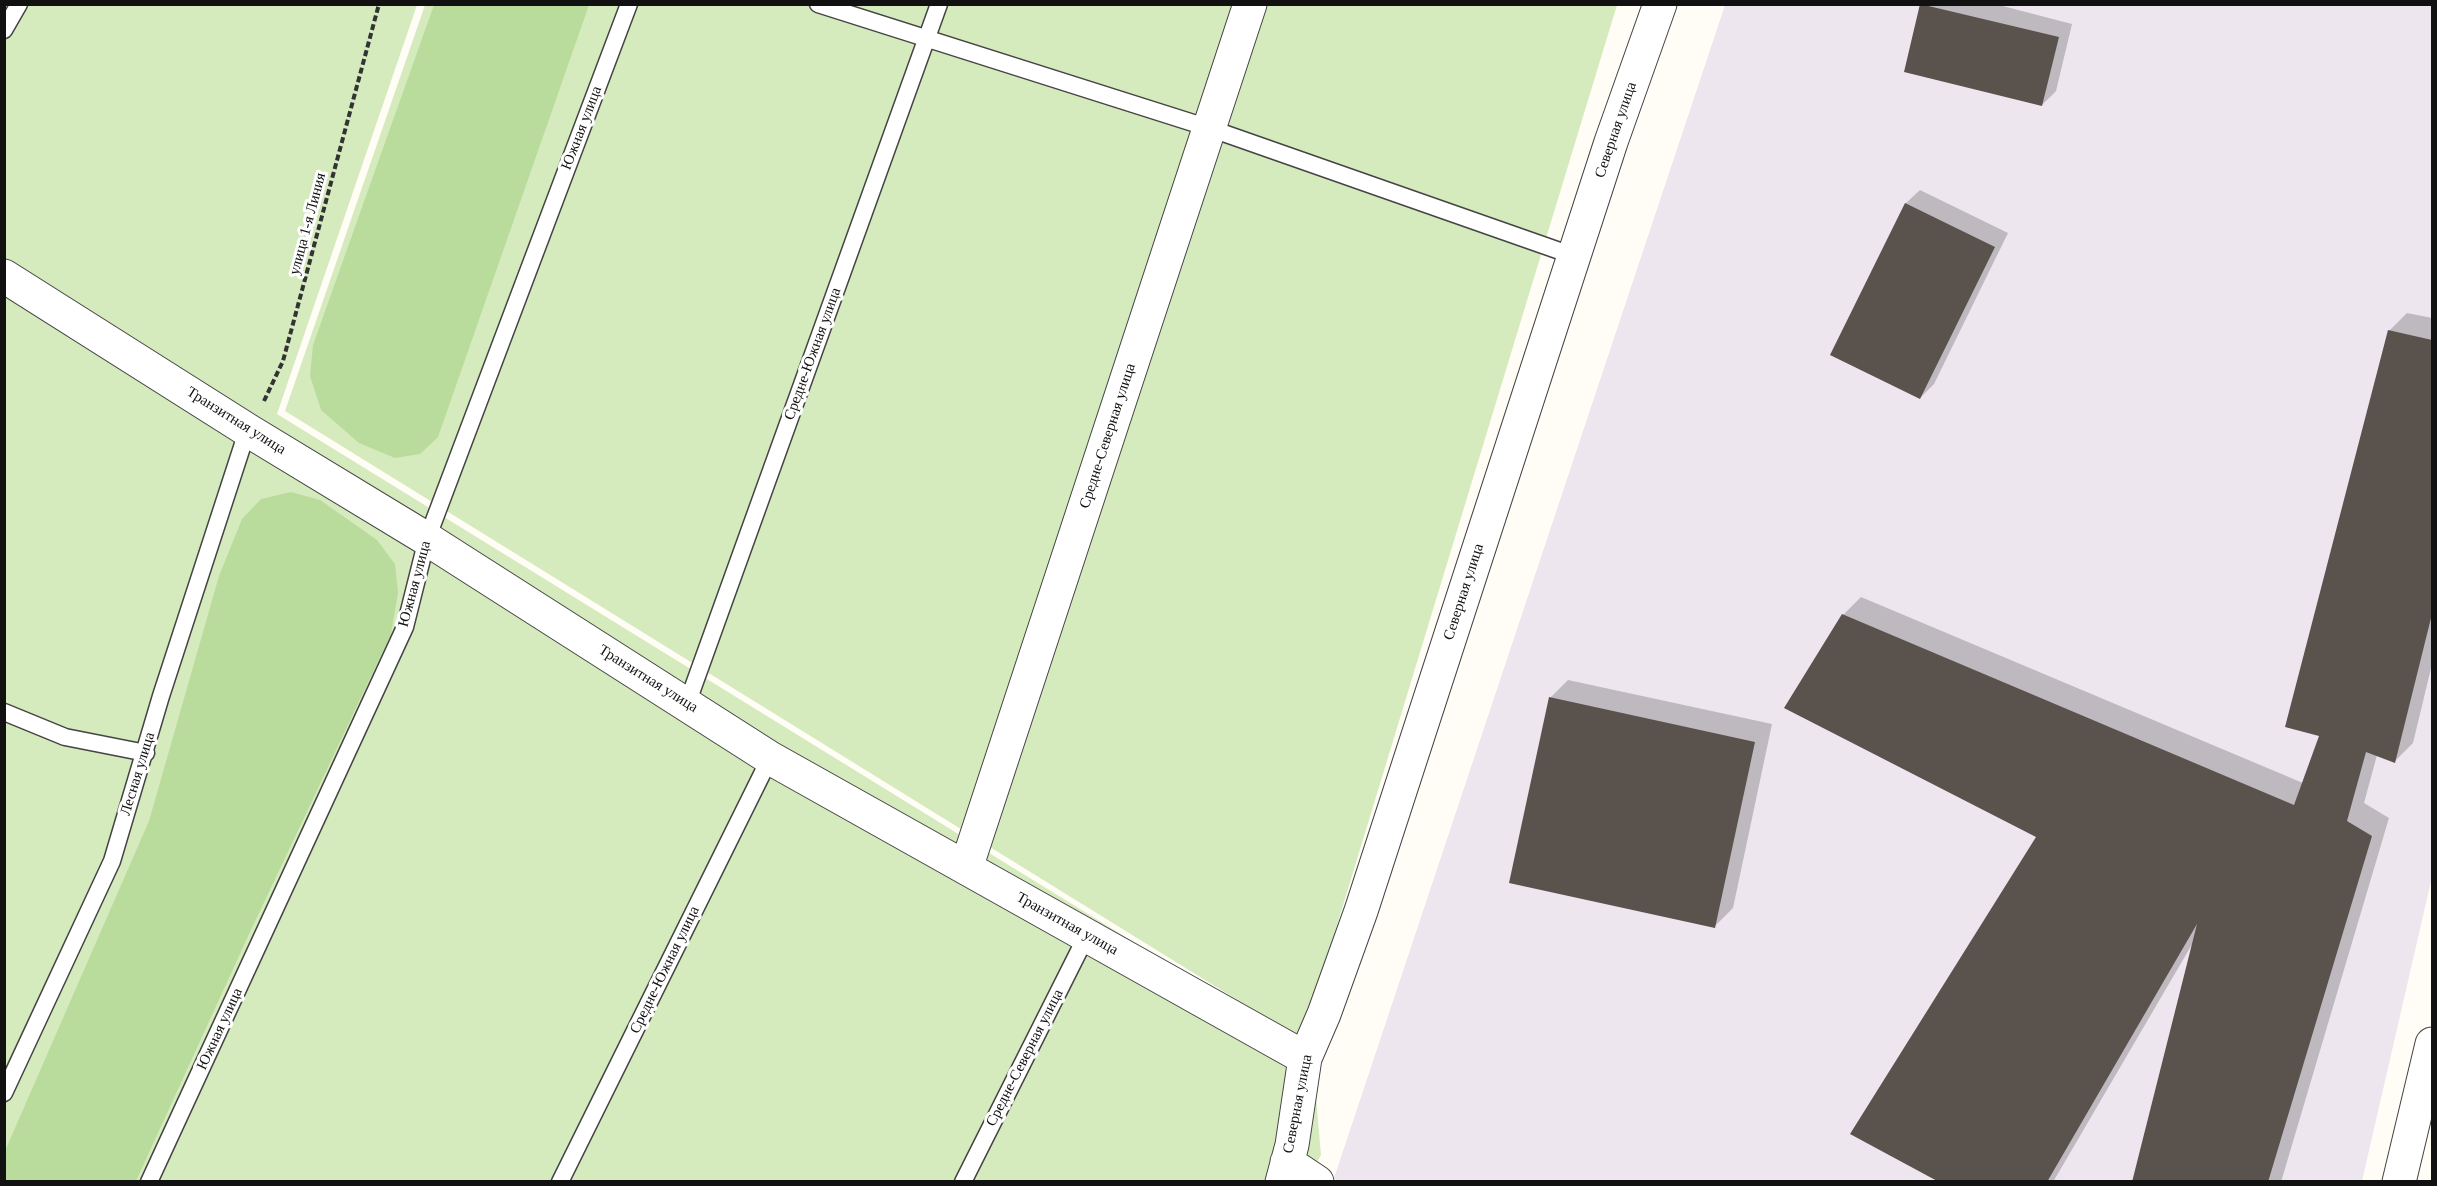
<!DOCTYPE html>
<meta charset="utf-8">
<style>
body{margin:0}
#map{position:relative;width:2437px;height:1186px;overflow:hidden;background:#fffdf5;font-family:Georgia,serif}
canvas{display:block}
.frame{position:absolute;inset:0;border:6px solid #111;pointer-events:none}
</style>
<div id="map">
<canvas width="2437" height="1186"></canvas>
<div class="frame"></div>
</div>
<script>
const ctx = document.querySelector('canvas').getContext('2d');
ctx.lineJoin = 'round';
function paint(path, color) {
  ctx.fillStyle = color;
  ctx.fill(path, 'evenodd');
}
function trace(path, color, width, dash) {
  ctx.strokeStyle = color;
  ctx.lineWidth = width;
  ctx.lineCap = dash ? 'butt' : 'round';
  ctx.setLineDash(dash || []);
  ctx.stroke(path);
}
function label(font, color, halo, rows, align = 'center') {
  ctx.font = font + ' Georgia,serif';
  ctx.lineWidth = 6;
  ctx.setLineDash([]);
  ctx.textBaseline = 'middle';
  ctx.strokeStyle = halo;
  ctx.fillStyle = color;
  for (const [text, x, y, turn = 0] of rows) {
    ctx.save();
    ctx.translate(x, y);
    ctx.rotate((+turn || 0) * Math.PI / 180);
    ctx.textAlign = isNaN(turn) ? turn : align;
    if (halo) ctx.strokeText(text, 0, 0);
    ctx.fillText(text, 0, 0);
    ctx.restore();
  }
}
paint(new Path2D(`
 M1725 5H2432V877L2362 1181 1340 1182 1334 1178Z`), '#eee6ef');
paint(new Path2D(`
 M5 4 417 5 277 414 1312 1052 1321 1155 1306 1182H5Z
 M425 5H1617L1302 1040 285 411Z`), '#d5ebbd');
paint(new Path2D(`
 M434 5H589L438 437 420 454 395 458 359 443 321 410 310 376 313 345Z
 M291 492 320 500 377 540 395 564 398 593 391 634 250 932 136 1181H5V1151L149 821 219 576 242 519 261 499Z`), '#b9dc9c');
paint(new Path2D(`
 M1922 4H1995L2072 24 2056 91 2042 105Z
 M1920 190 2008 233 1934 384 1920 398 1832 354 1906 203Z
 M2407 313 2432 318V664L2413 743 2395 761 2377 755 2364 803 2389 818 2281 1182H2133L2194 941 2053 1182H1942L2038 836 1843 615 1861 597 2303 783 2321 735 2389 331Z
 M1568 680 1772 724 1733 908 1715 926 1550 698Z`), '#0003');
paint(new Path2D(`
 M1920 4 2059 37 2042 106 1904 72Z
 M1905 203 1995 247 1920 399 1830 355Z
 M2388 330 2432 340V614L2395 763 2366 752 2347 821 2372 836 2268 1182H2132L2197 924 2047 1182H1939L1850 1134 2036 837 1784 708 1842 614 2294 805 2319 736 2285 727Z
 M1549 697 1755 742 1715 928 1509 883Z`), '#5a524d');
const service = new Path2D(`
 M818 4 1209 128 1574 256
 M4 30 19 4
 M687 704 939 4
 M4 712 65 737 146 753
 M4 1093 112 861 161 696 243 444
 M149 1182 405 627 427 539 629 4
 M560 1182 770 758
 M963 1182 1087 935`);
const minor = new Path2D(`
 M4 276 249 431 427 539 770 758 1305 1058
 M966 868 1250 4
 M1287 1162 1317 1182
 M1282 1182 1292 1145 1305 1058 1324 1014 1361 911 1611 142 1660 4
 M2399 1182 2432 1044`);
trace(service, '#444', 19);
trace(minor, '#444', 35);
trace(new Path2D(`
 M264 401 283 361 379 4`), '#333', 4, [6, 3]);
trace(service, '#fff', 16);
trace(minor, '#fff', 33);
label('15px', '#111', '#fff', [
 ["Южная улица",582,128,-69],
 ["Северная улица",1616,130,-71],
 ["улица 1-я Линия",308,224,-75],
 ["Средне-Южная улица",813,354,-70],
 ["Транзитная улица",236,421,32],
 ["Средне-Северная улица",1108,436,-72],
 ["Южная улица",415,584,-75],
 ["Северная улица",1464,592,-72],
 ["Транзитная улица",648,679,32],
 ["Лесная улица",138,774,-73],
 ["Транзитная улица",1067,924,29],
 ["Средне-Южная улица",665,970,-64],
 ["Южная улица",220,1029,-65],
 ["Средне-Северная улица",1025,1058,-63],
 ["Северная улица",1298,1104,-79]
]);
</script>
